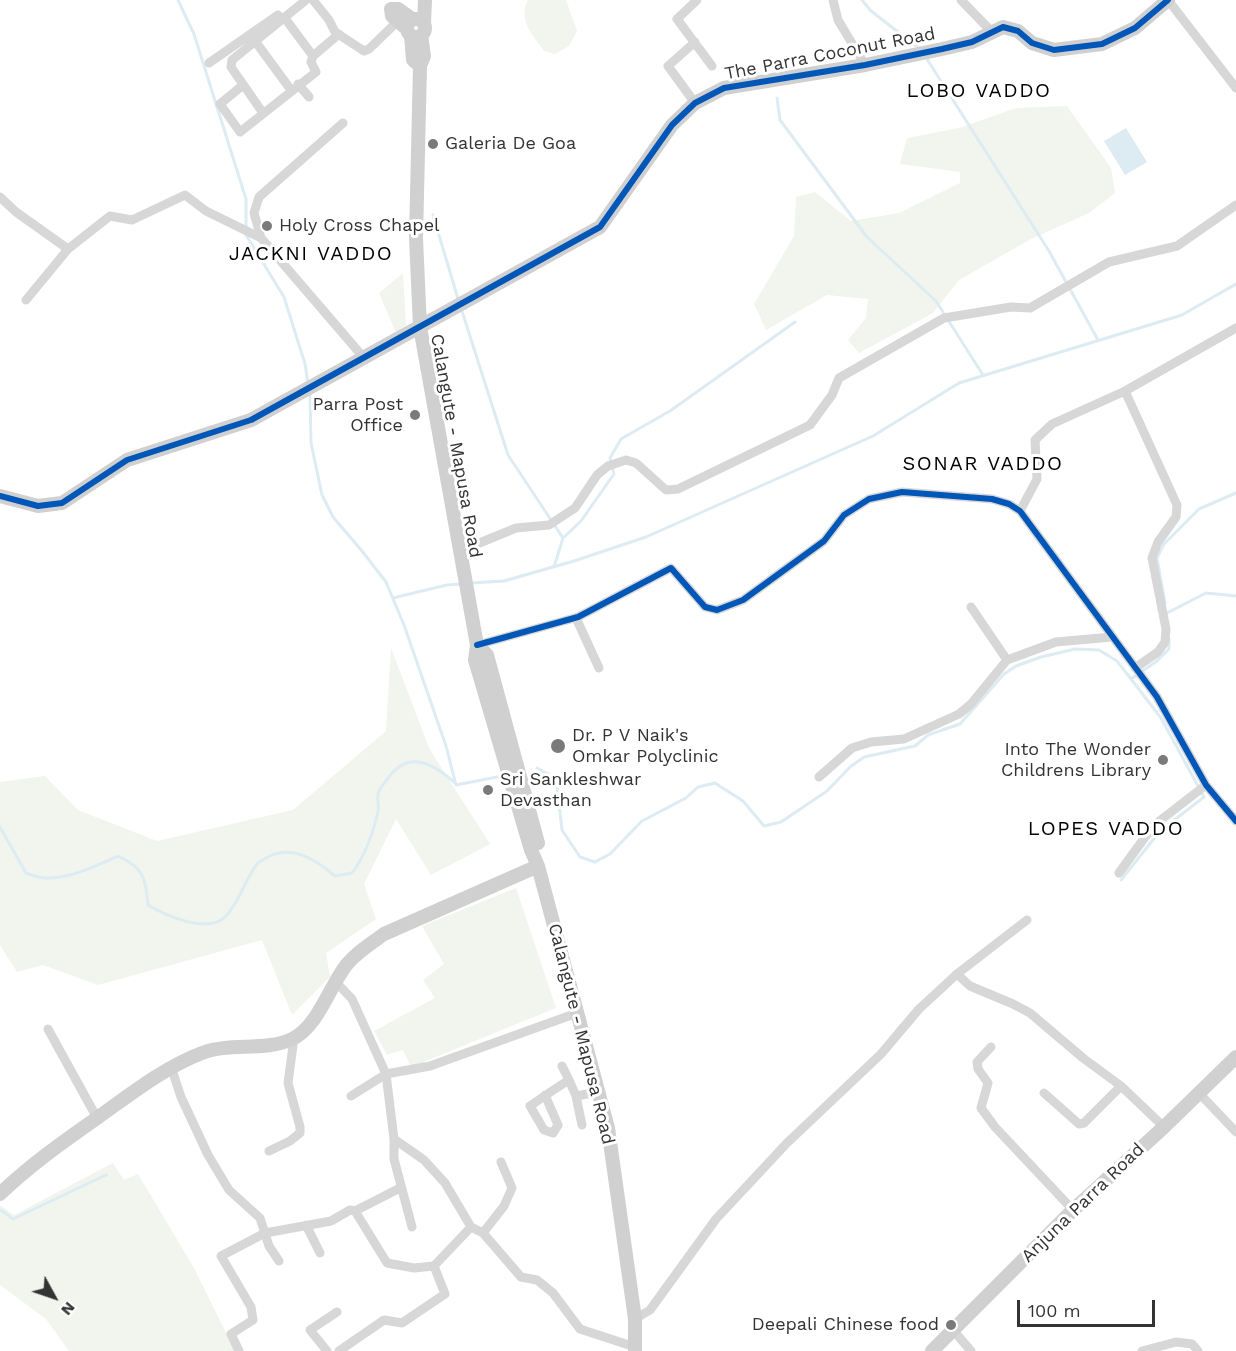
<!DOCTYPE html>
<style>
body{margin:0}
#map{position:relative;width:1236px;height:1351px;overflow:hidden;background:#fff;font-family:"Work Sans",sans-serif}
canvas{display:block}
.north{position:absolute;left:24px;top:1267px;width:60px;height:60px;-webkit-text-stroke:4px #fff;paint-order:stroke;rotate:130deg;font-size:16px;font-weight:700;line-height:24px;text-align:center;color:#333}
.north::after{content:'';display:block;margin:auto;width:21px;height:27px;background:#333;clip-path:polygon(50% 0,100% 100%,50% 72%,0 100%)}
.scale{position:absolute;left:1017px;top:1300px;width:138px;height:27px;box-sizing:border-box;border:3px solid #333;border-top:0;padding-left:8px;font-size:18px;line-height:21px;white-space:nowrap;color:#333;-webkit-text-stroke:4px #fff;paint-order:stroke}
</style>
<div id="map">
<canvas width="1236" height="1351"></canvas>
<div class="north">N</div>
<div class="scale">100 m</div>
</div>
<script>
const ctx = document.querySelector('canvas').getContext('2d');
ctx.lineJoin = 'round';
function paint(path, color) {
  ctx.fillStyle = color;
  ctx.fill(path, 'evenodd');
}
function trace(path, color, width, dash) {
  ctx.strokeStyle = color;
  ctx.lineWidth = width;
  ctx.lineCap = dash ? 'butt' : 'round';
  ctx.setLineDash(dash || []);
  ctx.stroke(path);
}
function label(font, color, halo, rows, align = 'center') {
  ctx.font = font + ' "Work Sans",sans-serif';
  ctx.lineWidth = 6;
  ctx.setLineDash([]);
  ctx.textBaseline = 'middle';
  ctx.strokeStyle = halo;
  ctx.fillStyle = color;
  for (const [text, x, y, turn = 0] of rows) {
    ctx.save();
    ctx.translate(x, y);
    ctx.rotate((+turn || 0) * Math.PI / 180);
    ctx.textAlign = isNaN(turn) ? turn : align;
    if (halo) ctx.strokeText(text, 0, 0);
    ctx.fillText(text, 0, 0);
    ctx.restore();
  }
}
paint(new Path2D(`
 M528 0H566L577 31 569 46 555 54 544 51C534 36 517 20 528 0Z
 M1067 106 1111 168 1115 193 1089 213 1031 239 959 280 933 313 859 353 848 340 866 318 868 299 827 295 766 330 754 304 794 236 796 197 815 192 851 221 899 213 960 183V172L900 164 907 138 959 128 1016 108Z
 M403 273 406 325 396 333 379 293Z
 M391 648 429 748 490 844 431 875 396 819 364 884 376 919 326 953 330 977 292 1015 262 940 98 985 43 965 17 972 0 945V782L45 776 78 810 157 841 293 810 386 731Z
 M516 888 556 1008 411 1067 403 1050 387 1055 374 1031 435 998 423 980 444 964 422 926Z
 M113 1163 124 1180 138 1174 194 1268 235 1351H69L46 1319 0 1285V1205L14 1215Z`), '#f1f5ed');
paint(new Path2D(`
 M1126 128 1147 162 1125 175 1104 141Z`), '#ddebf3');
trace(new Path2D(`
 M178 0 194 34 246 199V235L284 297 305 364 308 383
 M862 0 871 11 920 49
 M925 56 1049 251 1098 340
 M777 98 780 120 867 237 936 301 983 375
 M433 215 458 299
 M461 308 508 455 563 538
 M310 393 311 443 322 495 333 517 362 551 386 582 404 625 446 746 456 785
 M554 567 563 538 581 521 614 474 610 458 621 439 670 411 795 322
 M471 583 504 581 574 561 646 537 873 436 959 383 1182 315 1236 284
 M393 598 447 585 462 584
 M1165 603 1157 558 1164 544 1199 509 1236 493
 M1167 613 1206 593 1236 596
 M537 768 556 778 562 830 580 857 595 862 610 854 642 821 686 798 698 787 715 783 743 801 764 826 781 822 827 791 850 767 864 757 915 746 928 735 960 724 1004 674 1016 666 1041 657 1075 649 1099 650 1117 661 1131 679 1157 661 1169 649V639
 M456 785 502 776
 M0 827 26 873C32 875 39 878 45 878 69 879 96 866 118 856 144 868 145 877 148 905 165 915 208 935 226 916 239 902 245 880 257 864 260 861 264 859 268 857 293 844 316 860 335 876L352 873C365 856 373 833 378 812 379 806 377 800 378 794 379 788 385 783 388 778 409 749 434 764 455 783
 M1121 880 1160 831 1204 797 1161 718 1131 679
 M0 1211 1 1210 13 1219 106 1175`), '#ddebf3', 3);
trace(new Path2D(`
 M313 0 329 20 335 32 364 51 369 49 398 21
 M697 0 677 19 712 66
 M833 0 838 20 865 65
 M961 0 992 32
 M1168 0 1236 88
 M284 17 313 56 339 34
 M255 41 291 90
 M695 42 668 66 695 103
 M209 63 278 15
 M298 84 309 97
 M243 85 220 104 240 132 316 72 311 62 313 56
 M263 113 231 67 232 60 306 0
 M0 197 16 212 68 249 110 216 132 220 185 195 206 211 261 238 364 358
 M261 238 254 213 259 197 343 123
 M26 300 68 249
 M1125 391 1177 505 1176 517 1158 542 1152 558 1166 629 1165 642 1158 652 1135 668
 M1020 511 1037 479 1035 440 1052 424 1125 391 1236 328
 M460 551 516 528 549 525 575 508 597 475 608 466 626 460 636 463 666 490 678 489 810 425 832 395 839 378 944 318 1011 307 1030 308 1109 262 1177 246 1236 205
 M971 607 1007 660
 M576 618 599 668
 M477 645 578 617 671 568 705 607 717 610 743 600 824 541 844 515 869 499 902 492 992 499 1009 504 1020 511 1157 697 1206 785 1236 821
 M819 777 852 748 871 742 904 739 959 714 971 704 1007 660 1056 642 1112 637
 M1119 873 1153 826 1206 785
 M957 974 970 986 1013 1004 1030 1013 1083 1058 1121 1086 1164 1127
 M335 981 352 999 386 1074 394 1139 424 1160 445 1183 471 1227 483 1233 521 1277 537 1280 553 1293 580 1329 635 1347
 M48 1029 97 1118
 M991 1047 977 1062 978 1069 988 1083 981 1108 995 1127 1073 1210
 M562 1066 569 1080
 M171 1067 181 1097 208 1155 229 1190 260 1218 269 1246 279 1261
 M1044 1093 1079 1124 1084 1123 1121 1086
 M1199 1093 1236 1132
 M545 1095 558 1125 553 1133 544 1130 530 1106C543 1097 556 1088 569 1080L576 1096 598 1092
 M351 1096 386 1074 430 1066 577 1013
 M576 1096 582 1125
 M394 1139V1159L412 1227
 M269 1151 290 1141 300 1133V1127L288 1083 294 1038
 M355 1211 387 1263 414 1268 434 1266
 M306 1225 320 1253
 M483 1233 504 1206 512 1188 501 1162
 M635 1319 650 1310 716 1219 787 1143 881 1054 919 1009 957 974 1027 920
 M953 1330 971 1351
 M239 1351 231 1334 253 1320 251 1307 221 1256 265 1233 331 1221 350 1210 355 1211 400 1188
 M327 1351 310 1330 337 1312
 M339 1351 384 1320 402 1323 445 1294 434 1266 471 1227
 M1142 1351 1176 1342 1192 1344 1198 1351`), '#d7d7d7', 9);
trace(new Path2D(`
 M407 28a9 9 0 1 1 18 0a9 9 0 1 1-18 0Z
 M424 24 425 0
 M407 29 392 16 391 9H398L412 19
 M411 36 413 60 420 66 424 56 421 35
 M420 66 416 238 420 327 477 645 475 660 531 850 538 866 608 1128 635 1319V1351
 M0 496 38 506 62 503 127 460 251 420 600 227 672 125 695 103 724 88 865 65 942 49 972 42 1003 27 1018 31 1032 43 1054 50 1102 44 1135 28 1168 0
 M477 645 487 655 538 843
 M0 1194C30 1165 63 1142 97 1118 131 1094 163 1068 202 1053 230 1042 264 1052 292 1039 319 1026 330 984 348 963 358 951 372 943 384 934L538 866
 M932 1351 1073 1210 1164 1127 1236 1057`), '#d0d0d0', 14);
trace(new Path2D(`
 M0 496 38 506 62 503 127 460 251 420 600 227 672 125 695 103 724 88 865 65 942 49 972 42 1003 27 1018 31 1032 43 1054 50 1102 44 1135 28 1168 0
 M477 645 578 617 671 568 705 607 717 610 743 600 824 541 844 515 869 499 902 492 992 499 1009 504 1020 511 1157 697 1206 785 1236 821`), '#0057b8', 6);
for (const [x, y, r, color] of [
 [433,144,6,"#7a7a7a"],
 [267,226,6,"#7a7a7a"],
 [415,415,6,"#7a7a7a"],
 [558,746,8,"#7a7a7a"],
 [1163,760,6,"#7a7a7a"],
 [488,790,6,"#7a7a7a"],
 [951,1325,6,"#7a7a7a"]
]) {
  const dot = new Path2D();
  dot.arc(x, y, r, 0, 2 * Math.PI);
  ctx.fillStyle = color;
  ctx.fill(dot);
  trace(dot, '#fff', 2);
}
label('18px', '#333', '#fff', [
 ["The Parra Coconut Road",830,54,-11],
 ["Calangute - Mapusa Road",456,446,80],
 ["Calangute - Mapusa Road",581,1034,76],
 ["Anjuna Parra Road",1083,1203,-44]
]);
label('18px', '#333', '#fff', [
 ["Galeria De Goa",445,144],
 ["Holy Cross Chapel",279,226],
 ["Parra Post",403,405,"right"],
 ["Office",403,426,"right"],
 ["Dr. P V Naik's",572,736],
 ["Omkar Polyclinic",572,757],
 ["Into The Wonder",1151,750,"right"],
 ["Childrens Library",1151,771,"right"],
 ["Sri Sankleshwar",500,780],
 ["Devasthan",500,801],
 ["Deepali Chinese food",939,1325,"right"]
], 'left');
ctx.letterSpacing = '1.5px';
label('20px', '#000', '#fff', [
 ["LOBO VADDO",979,91],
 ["JACKNI VADDO",311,254],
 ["SONAR VADDO",983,464],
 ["LOPES VADDO",1106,829]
]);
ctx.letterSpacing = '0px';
</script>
